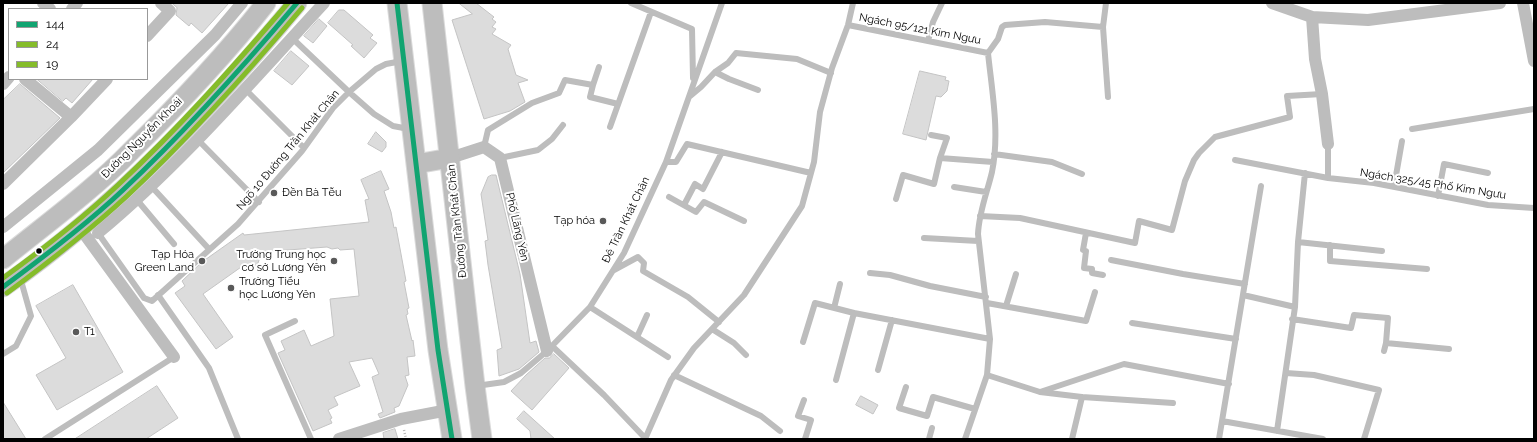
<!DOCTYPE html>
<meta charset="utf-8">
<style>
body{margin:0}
#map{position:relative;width:1537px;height:442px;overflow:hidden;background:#fff;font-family:Raleway,sans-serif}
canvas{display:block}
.frame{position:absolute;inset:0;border:4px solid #000;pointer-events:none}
.legend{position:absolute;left:8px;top:8px;width:140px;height:72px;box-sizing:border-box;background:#fff;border:1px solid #999;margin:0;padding:5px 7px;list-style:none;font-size:12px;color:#000}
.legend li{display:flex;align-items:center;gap:8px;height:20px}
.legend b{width:20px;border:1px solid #999}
</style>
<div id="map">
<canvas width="1537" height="442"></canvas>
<div class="frame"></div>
<ul class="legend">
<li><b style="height:5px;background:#11a471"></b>144</li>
<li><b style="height:5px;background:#85bc2a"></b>24</li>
<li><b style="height:5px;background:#85bc2a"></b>19</li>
</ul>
</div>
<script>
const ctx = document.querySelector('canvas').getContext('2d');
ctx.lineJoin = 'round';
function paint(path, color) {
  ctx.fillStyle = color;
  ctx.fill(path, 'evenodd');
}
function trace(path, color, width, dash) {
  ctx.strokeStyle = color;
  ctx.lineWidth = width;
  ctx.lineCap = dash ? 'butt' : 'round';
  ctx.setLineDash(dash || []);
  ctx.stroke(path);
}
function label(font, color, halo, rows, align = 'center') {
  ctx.font = font + ' Raleway,sans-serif';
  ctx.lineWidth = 4;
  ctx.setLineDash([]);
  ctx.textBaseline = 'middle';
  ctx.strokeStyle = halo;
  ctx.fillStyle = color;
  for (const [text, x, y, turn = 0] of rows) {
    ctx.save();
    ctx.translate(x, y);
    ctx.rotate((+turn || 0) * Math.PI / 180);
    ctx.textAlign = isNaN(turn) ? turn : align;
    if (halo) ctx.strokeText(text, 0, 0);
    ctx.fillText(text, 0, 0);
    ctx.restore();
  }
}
const building = new Path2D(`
 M172 3H229L202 33 191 23 189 26 176 15 177 8Z
 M459 3H476L494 17 492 19 496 22 492 27 496 29 492 34 511 45 508 49 516 75 528 80 518 83 525 102 510 111 484 119 452 20 472 14Z
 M339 10H344L373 35 370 38 377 43 364 58 351 46 353 45 328 23Z
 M319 19 327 26 313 43 304 36Z
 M291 51 309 66 292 85 274 71Z
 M920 71 946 77 945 80 949 81 947 91 941 97 936 96 926 140 903 134Z
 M37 79H93L72 103 66 98 63 101Z
 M20 84 60 118 3 173V100Z
 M376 132 386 142V147L382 152 368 144Z
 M381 171 389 189 384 191 391 212 394 228 396 227 406 281 404 282 409 308 407 309 408 314 406 315 412 341 413 340 415 356 407 357 409 375 405 376 408 385 399 406 394 408 395 412 380 418 378 414 383 412 372 377 379 374 372 358 349 362 360 386 334 397 338 405 328 410 332 418 330 419 332 423 313 431 278 353 285 350 281 341 304 330 311 346 334 336 330 299 359 296 354 249 340 250 338 248 332 249 327 247 262 252 258 263 253 267 244 265 203 294 233 337 216 349 175 293 185 286 182 281 202 262 243 233 244 235 369 222 365 200 369 199 361 180Z
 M492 175H496L520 274 530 343 536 341 539 352 519 369 499 376 497 350 502 348 488 265 485 241 488 240 481 194 488 177Z
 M73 285 123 372 57 410 36 375 66 358 36 306Z
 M554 354 569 368 532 410 511 391 526 375 545 358H549Z
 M157 386 178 418 146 439H75Z
 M861 396 878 405 873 414 856 405Z
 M3 402 26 439H3Z
 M524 411 555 439H531L530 431 517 419Z
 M395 429 398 439H384L383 433Z`);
paint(building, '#dcdcdc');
trace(building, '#c4c4c4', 1);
const primary = new Path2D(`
 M397 3 438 350 452 439
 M432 3 475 386 482 439
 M416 164 450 158
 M3 259C46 224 92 191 131 151 178 105 226 54 266 3
 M3 287C115 209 210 108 297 3`);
trace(primary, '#dbdbdb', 21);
trace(new Path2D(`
 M404 430 406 439`), '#b8b8b8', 2.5, [1, 2]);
trace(new Path2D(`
 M631 3 692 29 693 78
 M1106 3 1103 27 1108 97
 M848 25 988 53
 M292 38 349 92 374 114 393 126 409 129
 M928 41 933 22 942 3
 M715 72 729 79 758 90
 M593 85 590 97 618 104
 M245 89 304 148
 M689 97 701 87 715 72 728 63 736 53 797 59 831 73
 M610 127 651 12
 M1412 129 1534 109
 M931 135 947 138 940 158 993 162
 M198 140 259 202
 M1328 144V178
 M484 147 488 130 532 103 559 93 565 80 593 85 599 67
 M994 154 1052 162 1082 174
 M500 158 538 150 552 139 563 125
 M1235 160 1328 178 1374 183 1488 205 1534 208
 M666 162H676L687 144 811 173
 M151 186 209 249
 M954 187 986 192
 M1394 187 1402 141
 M1438 196 1444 164 1488 173
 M669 197 696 212 704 202 744 221
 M896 199 903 175 934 184 940 158
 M137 200 174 244
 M684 205 695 184 703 189 722 152
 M980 216 1020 218 1135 243 1139 221 1172 230 1185 181 1194 160 1199 153 1215 137 1290 117 1287 96 1322 94
 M98 233 144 298 152 301 238 224 302 151 333 108 349 92 376 69 386 64 402 61
 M1086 233 1083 250 1086 251 1084 268 1092 269V273L1103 275
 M924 238 978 241
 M1298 242 1382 251
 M1330 245V261L1427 269
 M1111 260 1183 274 1245 284
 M614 270 638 257 644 263 643 271 688 297 719 322
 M870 273 890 275 930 286 986 297
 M158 295 209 368 238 439
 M1243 295 1295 307
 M987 303 1086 321 1095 292
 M1006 306 1016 274
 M590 307 668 357
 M834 308 840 284
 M1292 319 1351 328 1354 315 1388 318 1386 343
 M295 321 265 335 311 439
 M1132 323 1236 339
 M712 329 734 343 746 355
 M637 337 647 315
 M803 342 815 303 854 313 990 339
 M552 346 604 395 645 438
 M1384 351 1386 343 1449 349
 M3 354 16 346 31 316 20 277
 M878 370 892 320
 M1286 373 1314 375 1379 390 1364 439
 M674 375 761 416 780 431
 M987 375 1040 392 1082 397 1173 403
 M836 380 854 313
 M476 386 504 382 521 373 547 351 590 307 624 253 666 162 722 3
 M906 387 899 408 927 416 933 397 975 409
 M1040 392 1124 364 1229 384
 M804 400 798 416 811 420 805 439
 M1222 421 1323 439
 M1277 431 1295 307 1298 242 1305 173
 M45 439 174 357
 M645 439 671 380 694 348 744 295 802 206 814 162 820 112 832 68 848 25 853 3
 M929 439 932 428
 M965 439 987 375 990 339 978 234C979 212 987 193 992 172 1000 133 992 92 988 53L998 39 1002 27 1005 25 1045 22 1103 27
 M1072 439 1082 397
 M1219 439 1261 186`), '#bdbdbd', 6);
trace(new Path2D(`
 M43 3 50 9
 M1272 3 1312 17 1368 20 1500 3
 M1523 3 1534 61
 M72 9 77 3
 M1312 17 1315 59 1322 94 1328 144
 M147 36 170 11 161 3
 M25 79 71 117
 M3 84 9 77
 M450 158 484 147 500 158 547 351
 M3 184 71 117 107 79
 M3 227 98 150 215 35 242 3
 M80 228 174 357
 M98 233C181 164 251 82 324 3
 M339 439 401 419 448 410`), '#bdbdbd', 12);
trace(primary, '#bdbdbd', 19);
trace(new Path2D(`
 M397 3 438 350 452 439
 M3 287C45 256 86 225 123 190 186 131 242 68 297 3`), '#11a471', 5);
trace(new Path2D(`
 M7 293C49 262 89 231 127 196 190 137 247 73 302 8`), '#85bc2a', 5);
trace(new Path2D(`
 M3 278C43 249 82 219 118 185 179 128 234 66 288 3`), '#85bc2a', 5);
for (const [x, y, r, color] of [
 [274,193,4,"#595959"],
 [603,221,4,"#595959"],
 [39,251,3.5,"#000"],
 [202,261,4,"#595959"],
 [334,261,4,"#595959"],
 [231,288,4,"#595959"],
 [76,332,4,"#595959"]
]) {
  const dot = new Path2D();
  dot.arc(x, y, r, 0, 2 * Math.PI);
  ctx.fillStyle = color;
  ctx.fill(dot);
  trace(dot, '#fff', 1.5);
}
label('11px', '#000', '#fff', [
 ["Ngách 95/121 Kim Ngưu",920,29,11],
 ["Đường Nguyễn Khoái",142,138,-45],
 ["Ngõ 10 Đường Trần Khát Chân",288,150,-50],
 ["Ngách 325/45 Phố Kim Ngưu",1433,184,9],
 ["Đê Trần Khát Chân",626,220,-64],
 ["Đường Trần Khát Chân",457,221,-96],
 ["Phố Lãng Yên",517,227,77]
]);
label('11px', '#000', '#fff', [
 ["Đền Bà Tễu",282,193],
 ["Tạp hóa",595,221,"right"],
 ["Tạp Hóa",194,255,"right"],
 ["Green Land",194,268,"right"],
 ["Trường Trung học",326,255,"right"],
 ["cơ sở Lương Yên",326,268,"right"],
 ["Trường Tiểu",239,282],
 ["học Lương Yên",239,295],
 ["T1",84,332]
], 'left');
</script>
